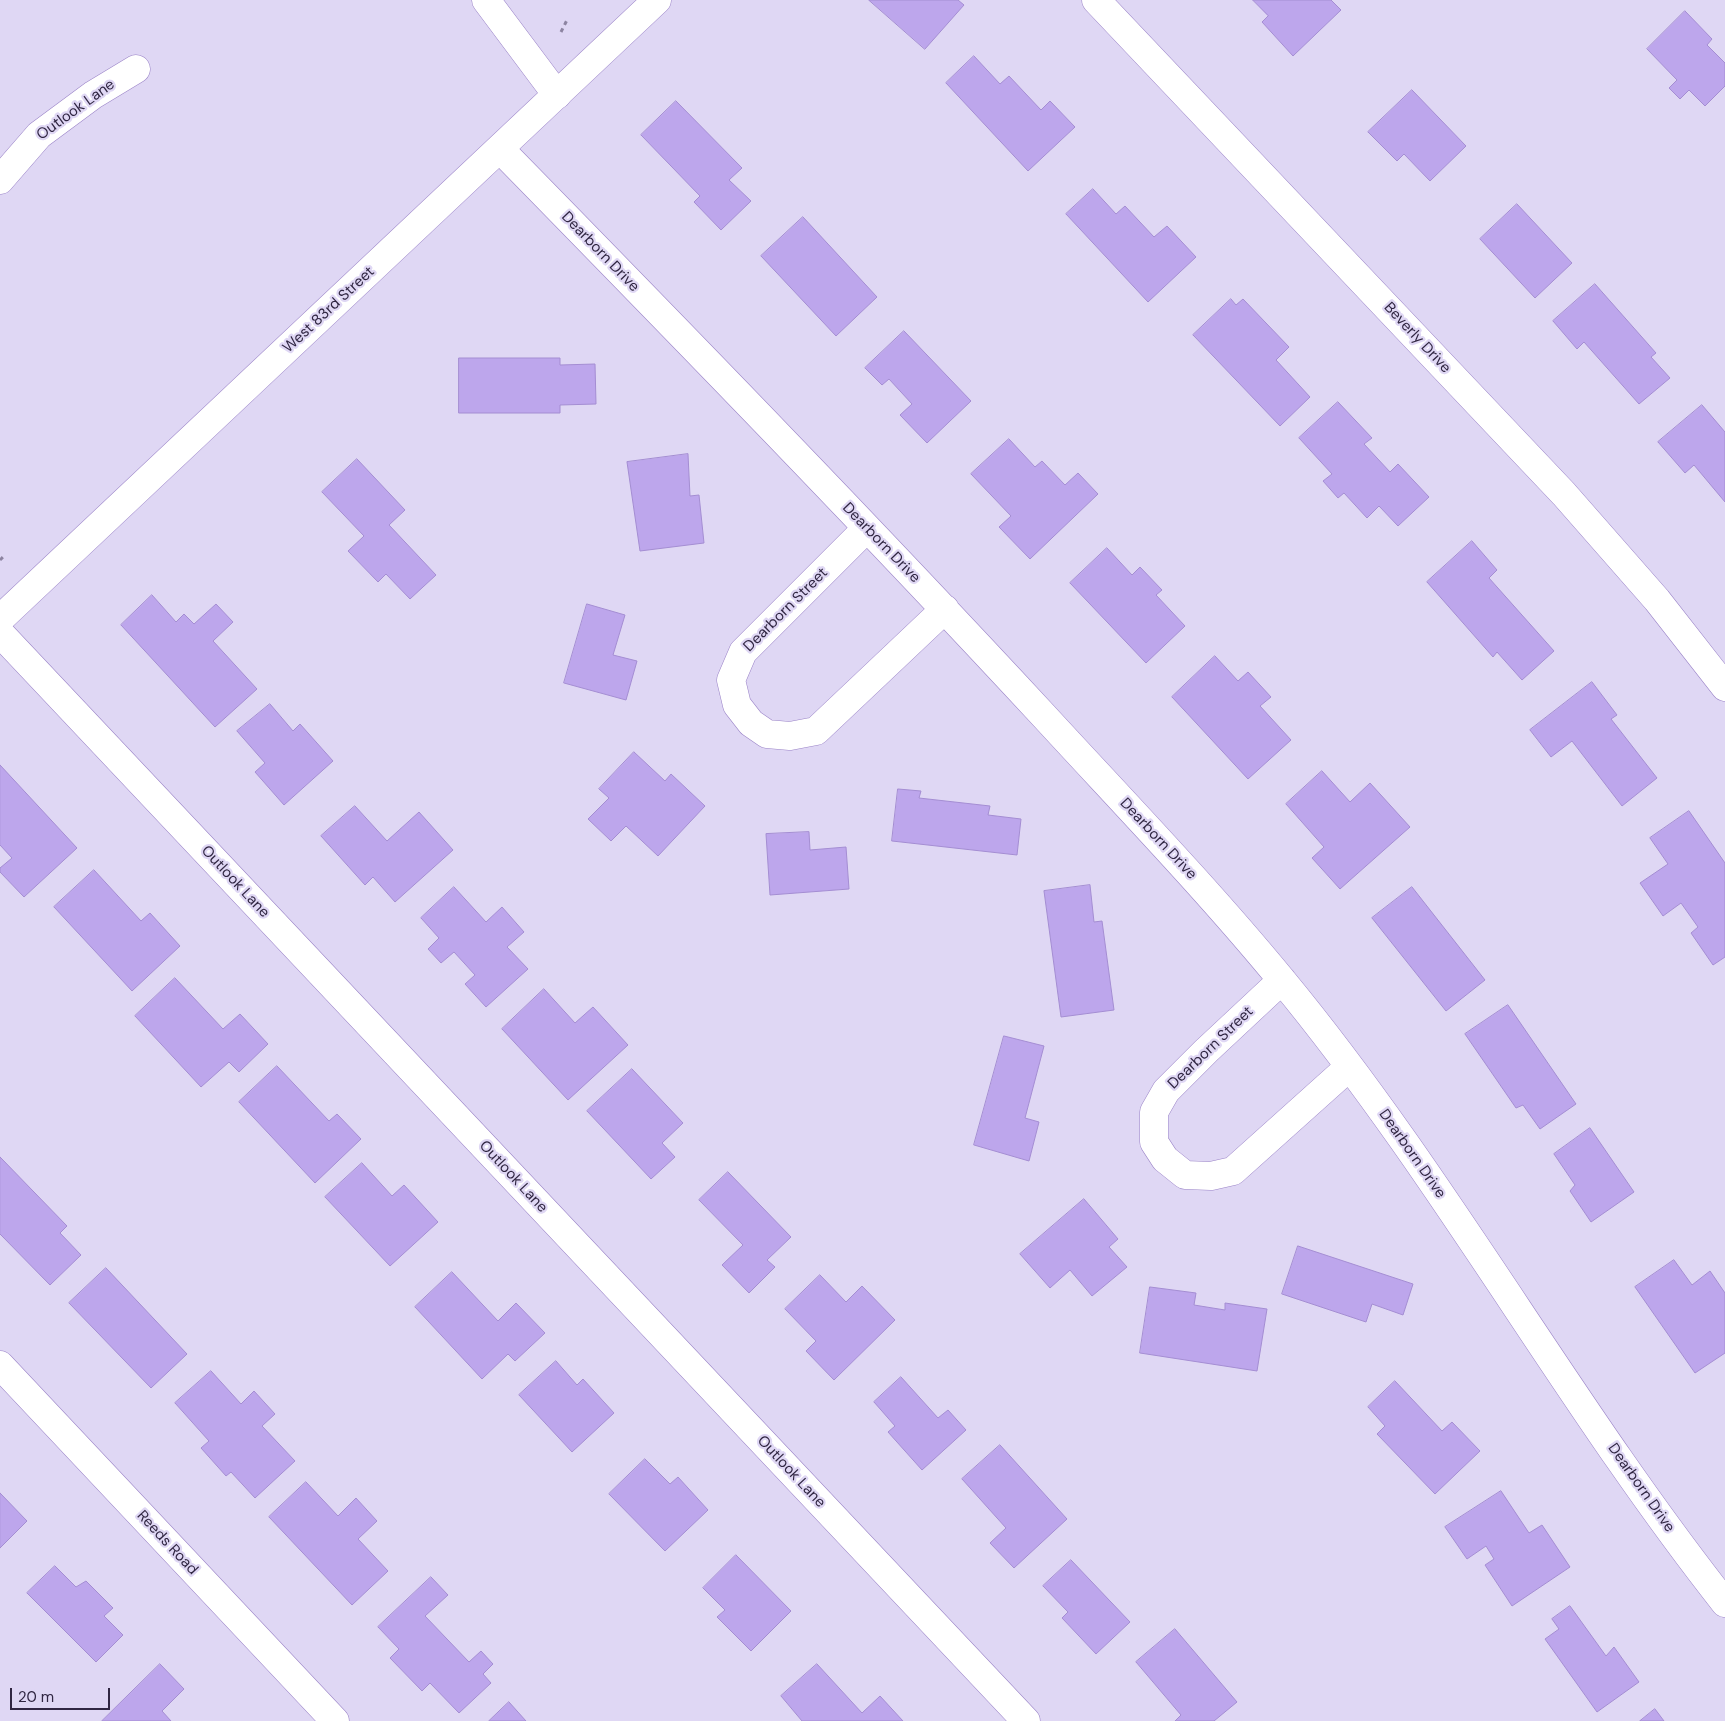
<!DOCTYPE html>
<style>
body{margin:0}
#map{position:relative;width:1725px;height:1721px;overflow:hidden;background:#dfd7f4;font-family:"DM Sans",sans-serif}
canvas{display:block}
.scale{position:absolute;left:10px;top:1688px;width:100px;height:22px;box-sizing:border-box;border:2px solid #302642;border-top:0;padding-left:6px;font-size:15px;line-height:18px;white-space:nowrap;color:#302642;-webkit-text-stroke:4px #dfd7f4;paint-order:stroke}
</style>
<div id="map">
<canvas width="1725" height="1721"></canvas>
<div class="scale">20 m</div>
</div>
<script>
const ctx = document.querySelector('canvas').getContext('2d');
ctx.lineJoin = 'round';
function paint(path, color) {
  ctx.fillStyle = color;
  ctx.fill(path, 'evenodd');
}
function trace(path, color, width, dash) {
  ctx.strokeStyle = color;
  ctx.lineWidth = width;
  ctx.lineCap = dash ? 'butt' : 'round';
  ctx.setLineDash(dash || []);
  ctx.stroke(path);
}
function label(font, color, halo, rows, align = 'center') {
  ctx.font = font + ' "DM Sans",sans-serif';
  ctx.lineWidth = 4.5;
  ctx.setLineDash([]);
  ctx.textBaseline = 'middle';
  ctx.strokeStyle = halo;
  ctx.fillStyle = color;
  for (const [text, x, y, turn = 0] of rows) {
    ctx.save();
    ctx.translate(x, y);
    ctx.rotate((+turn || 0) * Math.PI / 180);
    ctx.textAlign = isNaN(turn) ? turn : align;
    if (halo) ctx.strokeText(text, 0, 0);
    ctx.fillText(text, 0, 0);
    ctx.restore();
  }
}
const building = new Path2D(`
 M869 0H958L964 5 925 49Z
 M1253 0H1331L1341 10 1293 56 1262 22 1268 16Z
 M1685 11 1712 39 1707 45 1725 63V86L1705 106 1689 90 1680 99 1669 88 1677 80 1647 49Z
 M974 56 1000 84 1009 76 1041 110 1050 101 1075 127 1028 171 946 83Z
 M1412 90 1466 146 1430 181 1404 154 1397 161 1368 132Z
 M676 101 742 168 729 180 751 201 721 230 694 202 700 196 641 135Z
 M1093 189 1116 214 1125 206 1154 237 1167 226 1196 257 1148 302 1066 214Z
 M1517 204 1572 263 1535 298 1480 239Z
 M803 217 877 297 836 336 761 256Z
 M1595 284 1656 353 1651 357 1670 378 1639 404 1584 342 1577 349 1553 321Z
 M1231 299 1236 305 1243 299 1289 347 1276 360 1310 397 1280 426 1193 335Z
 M904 331 971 401 927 443 900 415 912 404 889 379 882 385 865 368Z
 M459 358H560V365L595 364 596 404 560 405V413H459Z
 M1338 402 1372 438 1364 444 1390 472 1398 464 1429 497 1398 526 1379 506 1367 518 1344 493 1338 498 1323 481 1332 474 1299 438Z
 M1702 405 1725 432V502L1694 465 1685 473 1658 442Z
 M1009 439 1035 467 1042 461 1065 485 1078 473 1098 494 1030 559 999 527 1011 516 971 474Z
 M688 454 690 496 699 495 704 543 640 551 627 462Z
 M357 459 405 510 389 525 436 575 410 599 386 574 378 582 348 551 364 536 322 492Z
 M1472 541 1497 570 1489 578 1554 651 1522 680 1497 652 1493 657 1427 582Z
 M1107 548 1132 575 1140 567 1162 590 1156 595 1185 626 1146 663 1070 583Z
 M152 595 176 622 184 614 194 624 216 604 233 622 213 641 257 689 215 727 121 625Z
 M587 604 625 615 613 655 637 661 626 700 564 683Z
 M1215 656 1238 681 1248 672 1271 697 1260 706 1291 740 1248 779 1172 697Z
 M1592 682 1617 715 1611 719 1657 778 1622 806 1572 741 1551 757 1530 730Z
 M270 704 293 731 300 724 333 761 284 805 255 772 265 763 237 731Z
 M634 752 665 781 671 774 705 806 658 856 626 826 611 841 588 819 609 798 599 789Z
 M0 765 77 848 24 897 0 872V868L12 858 0 845Z
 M1322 771 1350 802 1370 783 1410 827 1340 889 1312 858 1324 847 1286 804Z
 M898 789 921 791 919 798 990 806 988 815 1021 819 1017 855 892 841Z
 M355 806 387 841 419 812 453 850 395 902 373 877 365 885 321 836Z
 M1689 811 1725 863V957L1713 965 1691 933 1698 927 1681 903 1663 916 1640 883 1668 864 1650 838Z
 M809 832 810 850 846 847 849 889 770 895 766 834Z
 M94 870 141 921 150 913 180 946 132 991 54 907Z
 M1090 885 1094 922 1102 921 1114 1010 1061 1017 1044 891Z
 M454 887 486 922 502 907 524 932 507 947 528 969 486 1007 465 984 475 975 454 952 441 963 428 949 439 938 421 918Z
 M1412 887 1485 980 1446 1011 1372 918Z
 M175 978 223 1029 240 1014 268 1044 239 1072 229 1062 201 1087 135 1016Z
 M544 989 575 1023 593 1007 628 1045 568 1100 502 1029Z
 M1508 1005 1576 1104 1540 1129 1523 1105 1516 1108 1465 1034Z
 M1004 1036 1044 1046 1025 1118 1039 1122 1029 1161 974 1145Z
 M277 1066 329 1121 337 1114 361 1139 315 1183 239 1102Z
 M632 1069 683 1123 662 1143 675 1157 651 1179 587 1111Z
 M1590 1128 1634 1192 1591 1222 1570 1191 1575 1185 1554 1154Z
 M0 1157 67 1226 60 1233 81 1255 50 1285 0 1234Z
 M362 1163 392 1196 404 1185 438 1222 390 1266 325 1197Z
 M728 1172 791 1237 767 1260 775 1267 749 1293 722 1265 743 1245 699 1200Z
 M1084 1199 1118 1239 1109 1247 1127 1267 1092 1296 1070 1270 1050 1288 1020 1254Z
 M1298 1246 1413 1284 1403 1315 1372 1304 1366 1322 1282 1294Z
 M1674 1260 1692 1285 1710 1271 1725 1293V1353L1695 1373 1635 1287Z
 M106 1268 187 1354 151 1388 69 1303Z
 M452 1272 498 1321 516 1303 545 1333 515 1361 508 1354 482 1379 415 1307Z
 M820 1275 846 1302 862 1286 895 1320 834 1380 806 1351 816 1341 785 1309Z
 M1150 1287 1196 1293 1194 1305 1225 1310V1303L1267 1309 1257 1371 1140 1353Z
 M556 1361 577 1385 583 1379 614 1413 572 1452 519 1395Z
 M211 1371 241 1404 254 1391 275 1414 262 1426 295 1461 255 1498 231 1472 226 1476 201 1448 209 1441 175 1403Z
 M901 1377 938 1418 948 1410 966 1430 922 1470 888 1432 895 1426 874 1402Z
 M1395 1381 1442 1431 1452 1422 1480 1451 1435 1494 1377 1434 1385 1426 1368 1407Z
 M1000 1445 1067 1519 1014 1568 990 1543 1006 1528 962 1479Z
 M645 1459 670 1484 678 1477 708 1510 665 1551 609 1494Z
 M306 1482 338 1516 356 1498 377 1521 358 1539 388 1571 352 1605 269 1517Z
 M1501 1491 1529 1533 1542 1525 1570 1567 1512 1606 1485 1565 1494 1559 1486 1546 1467 1559 1445 1527Z
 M0 1493 27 1521 0 1548Z
 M736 1555 791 1611 751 1651 717 1617 725 1610 703 1588Z
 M1071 1560 1130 1622 1096 1654 1062 1618 1068 1612 1043 1586Z
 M55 1566 76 1587 86 1581 113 1608 104 1616 123 1635 96 1662 27 1593Z
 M431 1577 448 1595 425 1616 469 1662 481 1651 493 1664 483 1674 491 1683 459 1713 430 1683 422 1691 390 1658 399 1649 378 1627Z
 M1570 1606 1606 1656 1614 1647 1639 1682 1597 1712 1545 1639 1559 1629 1552 1619Z
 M1175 1629 1237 1702 1214 1721H1175L1181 1715 1136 1662Z
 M160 1664 184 1689 162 1711 171 1721H102Z
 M817 1664 862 1713 880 1696 903 1721H802L781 1696Z
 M509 1702 526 1721H489Z
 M1655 1709 1664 1721H1640Z`);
paint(building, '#bda6ec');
trace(building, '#a48dd2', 1);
const street = new Path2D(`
 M486 0 557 95
 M1096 0 1564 494 1657 600 1725 687
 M500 149C683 336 866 524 1044 716 1124 803 1206 888 1281 979 1444 1176 1567 1403 1725 1603
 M0 180 39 135 93 95 136 69
 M867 528 743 652 731 680 737 705 751 723 767 734 790 736 816 731 945 609
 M0 633 1026 1721
 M1282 980 1206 1051 1166 1091 1154 1112V1142L1165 1159 1185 1175 1211 1176 1233 1171 1349 1067
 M0 1365 335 1721`);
const secondary = new Path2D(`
 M0 619 657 0`);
trace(street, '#9a83c7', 29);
trace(secondary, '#9a83c7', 29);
trace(new Path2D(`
 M561 32 567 20
 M0 560 5 555`), '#8d84a1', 3, [4, 4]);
trace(street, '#fff', 28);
trace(secondary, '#fff', 28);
label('15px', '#302642', '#dfd7f4', [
 ["Outlook Lane",76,110,-36],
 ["Dearborn Drive",600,252,46],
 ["West 83rd Street",329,310,-43],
 ["Beverly Drive",1417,338,47],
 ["Dearborn Drive",881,543,46],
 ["Dearborn Street",786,610,-45],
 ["Dearborn Drive",1158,839,47],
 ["Outlook Lane",235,882,47],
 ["Dearborn Street",1211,1048,-44],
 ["Dearborn Drive",1412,1154,55],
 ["Outlook Lane",513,1177,47],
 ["Outlook Lane",791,1472,47],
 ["Dearborn Drive",1641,1488,55],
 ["Reeds Road",167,1543,47]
]);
</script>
